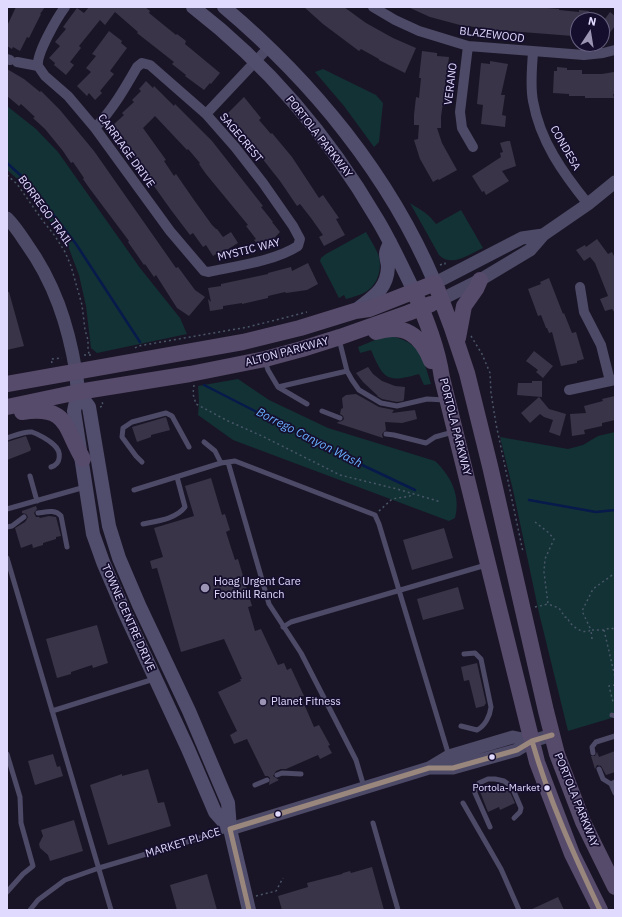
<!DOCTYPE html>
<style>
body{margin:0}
#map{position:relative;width:622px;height:917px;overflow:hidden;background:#1a1526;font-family:"IBM Plex Sans",sans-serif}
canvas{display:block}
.frame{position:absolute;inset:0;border:8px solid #e1daff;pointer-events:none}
.north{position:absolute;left:570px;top:12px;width:40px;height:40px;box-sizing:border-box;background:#160e2d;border:1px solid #676081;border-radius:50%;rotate:12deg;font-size:11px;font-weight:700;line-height:16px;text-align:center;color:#e1daff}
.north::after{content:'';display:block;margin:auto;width:14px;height:18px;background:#9b95b3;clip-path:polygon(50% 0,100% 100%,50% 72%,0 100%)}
</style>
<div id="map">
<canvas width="622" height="917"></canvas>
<div class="frame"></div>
<div class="north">N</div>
</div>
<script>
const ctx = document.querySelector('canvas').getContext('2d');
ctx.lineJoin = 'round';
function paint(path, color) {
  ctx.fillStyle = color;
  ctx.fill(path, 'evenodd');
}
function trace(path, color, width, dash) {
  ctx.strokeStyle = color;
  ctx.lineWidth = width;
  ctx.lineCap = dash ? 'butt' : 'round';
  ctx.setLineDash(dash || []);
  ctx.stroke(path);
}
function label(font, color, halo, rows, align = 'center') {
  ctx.font = font + ' "IBM Plex Sans",sans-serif';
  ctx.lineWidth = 3.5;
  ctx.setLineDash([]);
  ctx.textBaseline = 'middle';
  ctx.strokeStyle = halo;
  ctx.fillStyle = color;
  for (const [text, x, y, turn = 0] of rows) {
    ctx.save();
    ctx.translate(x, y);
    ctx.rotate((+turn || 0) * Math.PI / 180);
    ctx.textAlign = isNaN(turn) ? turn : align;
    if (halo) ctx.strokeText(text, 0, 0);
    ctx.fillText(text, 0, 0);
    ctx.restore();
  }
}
paint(new Path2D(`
 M323 69 376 95 383 103 379 142 374 147 344 106 315 72Z
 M7 106 36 129 58 152 140 268 180 318 187 334 97 353 91 348 86 306 79 275 68 246 22 183 7 170Z
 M410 203C422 211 427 212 436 224L461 210 483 248C469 254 452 268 439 255Z
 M366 232C370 239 375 247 378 254 383 267 378 284 367 291 361 295 353 297 346 299L344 295 339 298 320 261 321 258 326 254Z
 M391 336C421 343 423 358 431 384L424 385 419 374C387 383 384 380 371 350L360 353 358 347 380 338Z
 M238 379 269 400 328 428 435 461C451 476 461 496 455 518L449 521 233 440 198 415 199 402 198 386Z
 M615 432V717L568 731 539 613 513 490 500 437 568 449 583 445 598 436Z`), '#123235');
trace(new Path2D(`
 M7 163 28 182 76 244 140 342
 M204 385 341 455 415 490
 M529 500 596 512 615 510`), '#071a4b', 2.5);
paint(new Path2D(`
 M16 7H45L40 14H41L29 38 27 37 20 51 13 47 12 49 7 46V26Z
 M89 7H145L150 11 149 13 176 35 177 34 186 41 185 44 220 73 211 84 210 83 204 90 185 76 186 75 172 64 174 62 137 33 138 32 115 12 105 25 100 20 79 46 81 48 70 62 74 65 66 75 54 65 55 63 49 58 60 46 55 42 66 29 63 27 71 16 77 8 84 13Z
 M304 7H344L366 23 393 38 416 48 405 73 379 60V59L361 49 359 51 323 24Z
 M408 7H536L559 9V10L579 12V10L589 11 588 20H578V28L574 27 573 36 496 30 460 25 430 17Z
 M610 12 615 16V26L608 35 602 31V23Z
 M109 31 122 41 121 43 127 48 110 71 114 74 100 91 102 93 95 100 89 93 87 96 77 86 91 72 86 68 96 56 92 54Z
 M422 51 437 53V56L449 57 441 117V128H437L442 143 457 170 439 180 438 179 433 182 420 159 414 140 418 139 419 125H414V115L416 97 419 98 421 78H419Z
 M490 61 508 64 501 95H505L502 115 506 116 505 127 481 124 483 105 477 104 481 63 490 64Z
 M557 67 567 68V70H582V74H602L614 72 615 94H613L614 98H585V96H569V94L553 93 554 71H557Z
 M7 69 24 79 40 92 41 91 60 110 94 151 176 268 178 267 195 290 205 297 189 316 177 308 156 275 154 277 145 264 144 265 128 242 129 241 90 189 83 179 84 178 73 162 71 163 63 151 45 129 33 118 35 117 21 104 19 106 7 96Z
 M146 81 153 88 154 86 174 106 175 104 212 141 263 206 261 207 273 222H272L280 232 266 247 265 246 262 249 254 240 256 239 246 226 248 225 206 174 199 164 200 163 188 149 187 150 155 116 143 128 166 160 164 161 174 176 176 174 194 200 212 225 216 229H217L223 237 231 232 238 243 220 254 219 252 213 256 206 245 203 247 193 233 190 235 171 210 129 151 132 149 116 132 118 131 113 125 124 115 122 113 134 102 132 100 141 91 139 89Z
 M244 97 261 118 259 120 271 134 272 133 292 157 319 198 323 195 339 218 336 219 345 235 324 246 319 237 323 235 311 218 300 204 297 206 280 181 246 138 247 137 227 114Z
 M507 141H510L516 166 502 171 509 181 486 195 484 191 482 192 472 176 501 157 500 153 503 152 500 143Z
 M597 239 608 254 612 252 615 258V313L612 309 605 311 600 299 608 296 595 263 590 257 584 261 576 250 585 245 586 247Z
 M308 263 318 284 307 290 286 293 285 292 268 296V298L242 304V303L223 306V309L210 311 208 299 211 302 208 288 221 286V284L268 274V273L291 267 292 271Z
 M549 278 563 314 564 313 572 333 576 332 584 359 577 361V363L561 366 552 332 549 333 547 328H546L541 315 538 316 528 289 541 284 540 282Z
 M7 292H9L24 346 7 350Z
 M534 351 553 366 543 378 536 372 538 370 526 361Z
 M368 367 373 374 382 381 395 386 405 387 404 399 403 401 397 402 382 399 377 396H378L363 382 356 373Z
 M532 381H542V397L517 395 518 383H532Z
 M356 394 379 407 394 410 392 413 415 410 417 419 402 423 385 422 386 430 382 434 383 438 337 423 338 422 342 421 344 419 343 416 340 414 341 409 343 408 342 398 346 395Z
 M615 396V420L602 423V426L584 430 585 434 572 436 570 414 586 413 584 406 603 401 602 399Z
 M539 397 549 409 566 414 560 436 549 432 553 420 544 417 540 414 530 423 521 413Z
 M166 417 170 430 151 435V437L137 442 132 427Z
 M26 436 31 449 30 451 7 460V442Z
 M211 478 222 515 225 514 230 530 226 532 235 560 238 559 252 606 248 607 255 631 261 629 278 665 284 663 287 670 291 668 304 696 301 697 314 727 319 725 330 745 328 746 332 753 320 759 318 755 286 769H281L276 771 273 776 279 780 269 785 270 778 268 776H265L247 739 234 744 230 735 237 731 218 692 241 681 240 679H242L224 639 181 652 157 568 152 569 150 561 163 557 154 528 194 516 185 486Z
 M36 506 37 509 34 513 36 517H39L40 518 49 516 56 517 61 536 56 537V539L43 543V545L33 548 32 544 21 548 15 528 25 522 28 517 26 514 22 513V511Z
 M444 528 453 558 412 570 403 540Z
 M458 587 464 609 423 620 417 599Z
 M97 625 108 663 93 668 92 665 71 672V674L57 678 46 639Z
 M477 663 486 703 484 706 476 708 469 680 464 681 461 667Z
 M615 751V772L606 775 601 766 597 765 595 769 591 756H595L597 752 599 757Z
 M53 754 57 767 60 766 63 776 35 785 28 761Z
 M148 769 158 803 164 802 171 826 108 845 90 785 122 774V776Z
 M489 783 491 787 497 784 509 790 515 803 500 810 499 807 488 812 479 789 482 786Z
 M74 820 83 851 50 861 48 855 40 848 39 844 43 836 41 830Z
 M372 867 384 910H282L278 896 308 887 307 883 342 874 343 873 350 871 351 873Z
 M207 874 217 910H177L170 885Z
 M558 897 564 910H530Z`), '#393447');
trace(new Path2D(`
 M7 175 17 184 43 221 55 236 65 252 71 266 82 305 85 330 88 340V351L90 355
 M440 265 445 263V266
 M471 336 482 354 490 373 491 393 496 424 523 552
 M135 348 138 346 248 327 307 312
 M84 355H94
 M52 363 51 359 62 358
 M194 385 193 394 196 404 228 421 262 436 340 475 397 489 441 502
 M100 407 103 406 102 401
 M379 511 392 499 410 496 411 494
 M535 522 549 533 554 539 545 559 544 572 548 604 559 608 565 617 568 618 569 622C575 627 582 635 591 630L582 611 593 589 615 573
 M535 607 548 604
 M604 630 615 677
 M592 639 591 630H604L610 628 615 629
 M615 685 609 686 613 702 615 703
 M256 896 276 891 283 878`), '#485668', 1.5, [2, 3]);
trace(new Path2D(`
 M339 339 347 371 352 380 359 390 381 403 397 406 427 399 445 400
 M265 361 268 370 278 387 307 404
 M278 387 347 371
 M322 411 340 418
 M386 434 394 435 426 443 435 437 453 432
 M7 438C14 436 24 431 32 432 38 434 49 440 54 445 62 452 61 464 51 467
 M142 462 136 456 122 437 123 428 132 422 166 413 172 416 189 447
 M228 462 269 604 301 653 356 760 364 787
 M221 463 235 461 375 515 379 524 449 756
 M30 476 37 501
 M134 490 221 463 215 451 204 442
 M7 509 85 487
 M38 513C46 512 55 509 61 516L67 547
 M143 524C157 521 176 519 185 507L177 477
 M7 527 12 526 24 517
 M7 558 111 910
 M283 627 291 622 486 565
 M52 711 154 679
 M612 715 615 716
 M461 726 477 730C485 726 490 716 491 707L481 659 475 653 464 654
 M593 753 592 747 596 742 615 736
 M7 754 20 797 21 823 33 866 23 874 7 892
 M599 769 603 779 611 784
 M277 775 282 773 301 774
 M615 782 611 784 615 793
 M255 785 267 780
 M463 803 501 869 519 910
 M373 823 398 910
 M490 827 475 793V788L479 783 488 779H495L504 781 512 787 521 808 520 812 514 818
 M30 910 38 900 65 880 99 868 227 830`), '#4d4a67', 5);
trace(new Path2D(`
 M373 7 395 20 419 31 468 46 584 55 603 53 615 50
 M468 46 460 112 462 128 473 147
 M533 52C532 68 530 86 533 101 540 141 563 173 588 204
 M7 59 10 60
 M17 62 38 66 45 76 68 96 95 128 170 231 204 271 208 272C236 266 275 261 298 246L300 239 293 226 263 183 235 147 206 114 150 65 142 63 137 67C125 88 113 109 95 128
 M38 66C36 54 57 18 65 7
 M206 114 269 47
 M580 287 584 312 601 345 610 381
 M569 390 615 380`), '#4d4a67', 10);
trace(new Path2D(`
 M7 218C15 226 20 234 26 243 54 282 68 324 76 372
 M435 283 522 238 543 235
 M442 299 480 280 530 250 543 235 588 204 615 182
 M429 768H453L517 750 532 741 552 735
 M230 829 429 768 449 756 513 737 532 741`), '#4d4a67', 13);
trace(new Path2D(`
 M193 7C268 65 329 137 377 219 391 242 402 267 414 291
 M224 7C313 82 389 175 435 283
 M355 311C371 298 387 291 388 267 388 263 386 258 386 254 386 250 389 246 390 242
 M76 372 78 392 74 411 93 534 103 562 124 611 188 749 215 812 230 829
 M78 392 89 407 109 526 119 558 139 605 189 711 228 803 230 829 249 910`), '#514d6c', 14);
trace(new Path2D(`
 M414 291C426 319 438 349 442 378L537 762 572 854 600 910
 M376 332C404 323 421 335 431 361
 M458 338 464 306 476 289 480 280
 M7 384 243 342 300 328 355 311 369 309 435 283 452 328 467 373 490 466 546 711 557 754 583 822 615 887
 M7 407 78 392 190 374 265 359 302 349 340 337 408 313 431 304
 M22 412C69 405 64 428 83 459`), '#574b6b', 16);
trace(new Path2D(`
 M532 741C549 800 574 855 600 910
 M230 829 429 768H453L517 750 532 741 552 735
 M230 829 249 910`), '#99877d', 5);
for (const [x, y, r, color] of [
 [205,588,5,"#9b95b3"],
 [263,702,4,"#9b95b3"],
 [492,757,3.5,"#e1daff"],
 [547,788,3.5,"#e1daff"],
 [278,814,3.5,"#e1daff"]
]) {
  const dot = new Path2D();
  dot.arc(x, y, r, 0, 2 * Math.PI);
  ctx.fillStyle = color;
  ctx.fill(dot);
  trace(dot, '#160e2d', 1.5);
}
label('10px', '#e1daff', '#160e2d', [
 ["Portola-Market",540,788]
], 'right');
label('11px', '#e1daff', '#160e2d', [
 ["BLAZEWOOD",492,35,7],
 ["VERANO",451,84,-83],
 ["PORTOLA PARKWAY",319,137,52],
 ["SAGECREST",241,138,50],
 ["CONDESA",565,148,60],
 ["CARRIAGE DRIVE",126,151,54],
 ["BORREGO TRAIL",45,211,54],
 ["MYSTIC WAY",249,250,-14],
 ["ALTON PARKWAY",287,352,-15],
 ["PORTOLA PARKWAY",455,427,76],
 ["TOWNE CENTRE DRIVE",128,618,66],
 ["PORTOLA PARKWAY",576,800,68],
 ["MARKET PLACE",183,843,-17]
]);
label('11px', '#e1daff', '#160e2d', [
 ["Hoag Urgent Care",214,582],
 ["Foothill Ranch",214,595],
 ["Planet Fitness",271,702]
], 'left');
label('italic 12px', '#68b0ff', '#160e2d', [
 ["Borrego Canyon Wash",309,438,27]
]);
</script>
